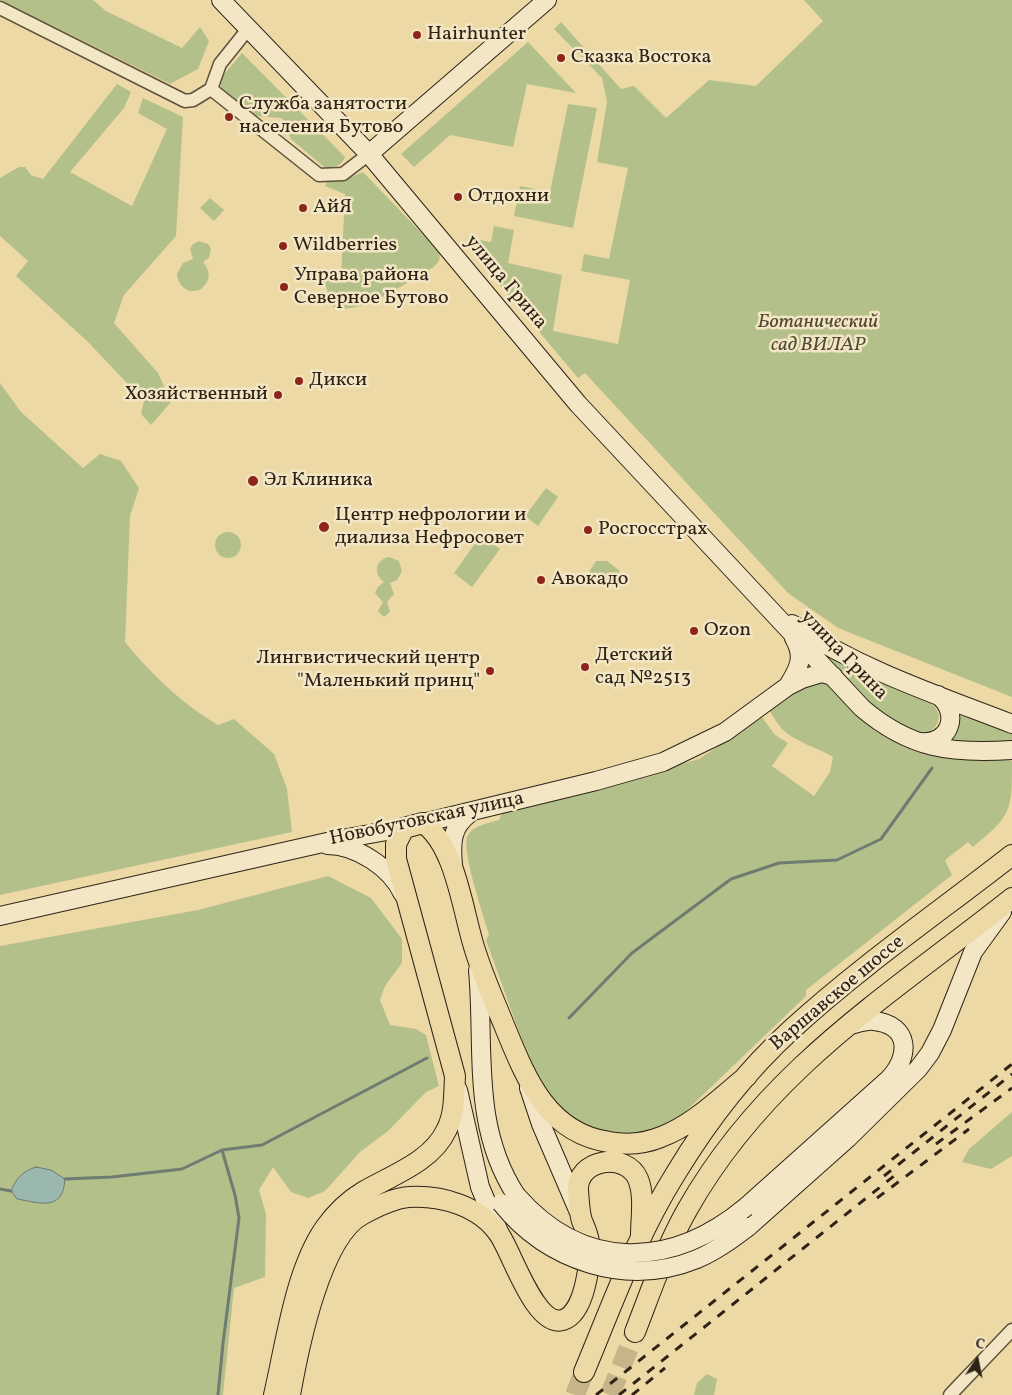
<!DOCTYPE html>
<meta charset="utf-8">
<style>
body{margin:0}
#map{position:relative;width:1012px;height:1395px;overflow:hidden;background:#ecd9a6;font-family:Vollkorn,serif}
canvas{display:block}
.north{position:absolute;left:952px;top:1335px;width:50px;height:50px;-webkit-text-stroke:4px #f3e6c5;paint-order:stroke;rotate:11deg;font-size:14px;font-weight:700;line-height:20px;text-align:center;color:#2e2316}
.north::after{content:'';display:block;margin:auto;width:18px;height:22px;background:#2e2316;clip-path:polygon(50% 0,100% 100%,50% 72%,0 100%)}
</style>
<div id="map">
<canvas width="1012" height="1395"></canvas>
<div class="north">С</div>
</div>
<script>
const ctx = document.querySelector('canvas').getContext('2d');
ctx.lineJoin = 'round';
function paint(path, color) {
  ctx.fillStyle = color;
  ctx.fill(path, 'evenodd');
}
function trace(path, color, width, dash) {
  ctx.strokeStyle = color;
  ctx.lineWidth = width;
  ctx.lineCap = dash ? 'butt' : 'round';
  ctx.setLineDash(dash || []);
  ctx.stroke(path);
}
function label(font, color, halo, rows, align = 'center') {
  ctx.font = font + ' Vollkorn,serif';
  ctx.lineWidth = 5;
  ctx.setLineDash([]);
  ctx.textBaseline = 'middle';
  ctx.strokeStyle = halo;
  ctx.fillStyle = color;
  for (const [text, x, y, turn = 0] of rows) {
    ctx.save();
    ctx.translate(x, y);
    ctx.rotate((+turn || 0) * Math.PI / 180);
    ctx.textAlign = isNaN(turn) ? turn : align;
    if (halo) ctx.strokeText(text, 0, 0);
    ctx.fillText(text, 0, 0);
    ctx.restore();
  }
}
paint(new Path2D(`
 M1 0H93L106 11 182 48 200 27 209 41 198 69 170 84Z
 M804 0H1012V697L838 628 788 593 585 373 578 378 466 245 468 238 491 242 494 226 514 230 508 263 562 275 553 331 618 344 630 280 581 271 584 254 609 259 628 168 597 162 607 102 602 78 554 29 561 22 621 89 634 86 666 118 709 80 756 86 823 21Z
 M528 42 576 93 527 84 513 147 450 135 414 167 401 154Z
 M242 53 345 157C342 166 333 168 324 167L291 139 282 118 254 116 221 92V78Z
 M117 84 131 92 124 108 70 172 132 206 167 129 138 113 143 98 183 117 176 236 124 295 114 323 158 373 171 402 151 425 141 414 144 401 88 342 16 276 28 261 0 236V178L19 167H25L31 175 43 179Z
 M568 104 597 108 573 228 514 216 520 186 550 192Z
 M363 172 433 245 440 254 439 261 434 267C410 280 360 317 333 307L323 278H341L345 194 325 186 328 180 342 181Z
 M210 198 224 210 214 221 200 208Z
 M199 241 208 244 211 249 209 258 203 262C211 271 211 281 201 289 189 295 178 287 177 274L183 263 193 259 190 249 193 244Z
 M0 383 21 412 83 468 100 454 121 461 139 488 130 516 125 642C151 674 182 704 218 725L234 719 274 754 287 789 292 832 0 895Z
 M546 488 558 497 538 526 525 516Z
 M215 545a13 13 0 1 1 26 0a13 13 0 1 1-26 0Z
 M481 535 500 549 472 587 454 573Z
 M389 557 399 561 402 571 397 580 390 583 394 594 387 602 390 612 384 617 378 611 383 602 375 593 378 587 384 582C373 574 375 560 389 557Z
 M596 561H607L620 571 609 587 589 572Z
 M822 652C832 658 842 664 853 669 876 678 932 690 939 715 937 754 878 715 865 702 850 687 835 669 822 652Z
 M825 681 881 732 1005 757 1012 761C1012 811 1012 815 973 847L968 842 945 860 952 875 806 990V996L683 1114 656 1130 624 1136 582 1127 549 1100 528 1057 486 940 489 934C484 917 460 848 468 835 474 825 489 823 499 820L502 813 699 759 762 717 775 735 788 743 772 766 814 796 830 772 833 757C817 747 797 743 783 730 778 725 773 716 769 710L791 690Z
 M953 708 1012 729V741L982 743 942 740Z
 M328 876 371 898 402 939V963L385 986 380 1000 390 1025 416 1029 426 1035 439 1086 426 1092 388 1131 360 1152 325 1191 308 1198 291 1192 273 1167 259 1190 266 1214 265 1277 234 1288 223 1395H0V946L198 910Z
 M1012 1112V1156L991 1169 962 1162 969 1149Z
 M707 1374 717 1379 714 1395H694L697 1383Z`), '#b4c089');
const water = new Path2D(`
 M36 1167 51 1170 65 1179C63 1212 40 1203 17 1199L11 1191C16 1178 23 1171 36 1167Z`);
paint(water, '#9bb8b0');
trace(water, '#6f7c72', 1);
trace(new Path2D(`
 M569 1018 632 953 731 879 779 863 837 860 881 839 932 768
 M65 1179 112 1177 182 1169 222 1150 262 1145 427 1058
 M0 1189 11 1191
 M218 1395 223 1343 239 1218 235 1195 222 1150`), '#6f7c72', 3);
trace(new Path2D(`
 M575 1395 584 1372
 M610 1395 635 1332`), '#c6b589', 20, [20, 10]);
const street = new Path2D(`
 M0 8 185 101 193 100 211 89 319 175 343 174 369 154
 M211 89 220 64 248 29
 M950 1395 1012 1330`);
const secondary = new Path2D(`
 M221 0 369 154 578 404 862 708C910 749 951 754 1012 750
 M369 154 547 0
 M792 624C859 669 937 695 1012 724
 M788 686C799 668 805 657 794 638
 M920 742C950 745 961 713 938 695
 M423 823 596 781 663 762 725 732 788 686 802 679 822 673 833 676
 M327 845C357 845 391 868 403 894
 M453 865C451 843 451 827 470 813
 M0 916 336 840 404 828
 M478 970C485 1048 471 1126 516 1195
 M529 1088 541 1124 578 1210
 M458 1090 480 1187 499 1232
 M746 1207 889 1079C910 1057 911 1025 874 1021 865 1020 856 1024 847 1026
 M748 1227 848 1138 918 1069 930 1053 942 1030 973 952 1002 912`);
const primary = new Path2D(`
 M635 1332C651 1291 665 1249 687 1210 766 1070 890 995 1012 898
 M584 1372C612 1305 637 1235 676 1173 708 1120 747 1070 792 1029 861 966 939 912 1012 855
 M274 1395C286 1344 295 1271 325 1228 335 1214 348 1201 363 1192 392 1175 432 1162 447 1129 455 1113 454 1094 455 1076L396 859V844L404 828 423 823C456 845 463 914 475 950 483 976 494 1000 504 1025 525 1076 546 1133 609 1142 626 1145 644 1144 661 1137 693 1125 720 1098 747 1076
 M290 1395C298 1350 320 1236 363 1214 376 1207 393 1198 409 1197 441 1195 480 1206 499 1234 512 1252 535 1328 563 1320 585 1313 591 1262 589 1242 588 1234 585 1228 582 1221 579 1212 579 1200 578 1191 576 1159 626 1151 638 1179 645 1196 641 1218 641 1235`);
trace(street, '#5e503a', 15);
trace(secondary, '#2e2316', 20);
trace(primary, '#2e2316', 22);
trace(street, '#f3e6c5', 12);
trace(secondary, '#f3e6c5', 18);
trace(primary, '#ecd9a6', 20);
trace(new Path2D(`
 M936 1144 1012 1088
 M884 1176 1012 1074
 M877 1198 969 1129
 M596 1395 1012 1064
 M619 1395 894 1176
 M632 1395 665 1368`), '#2e2316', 3, [9, 9]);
const secondaryBridge = new Path2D(`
 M516 1195C583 1272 671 1269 746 1207
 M501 1203C547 1261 626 1288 697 1259 716 1251 732 1239 748 1227`);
trace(secondaryBridge, '#2e2316', 20, []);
trace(secondaryBridge, '#f3e6c5', 18);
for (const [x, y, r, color] of [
 [417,35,5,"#8f2418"],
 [561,58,5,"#8f2418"],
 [229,117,5,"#8f2418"],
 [458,197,5,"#8f2418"],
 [303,208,5,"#8f2418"],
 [283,246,5,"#8f2418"],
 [284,287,5,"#8f2418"],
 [299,381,5,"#8f2418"],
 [278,395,5,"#8f2418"],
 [253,481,6,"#8f2418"],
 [324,527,6,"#8f2418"],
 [588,530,5,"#8f2418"],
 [541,580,5,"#8f2418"],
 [694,631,5,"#8f2418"],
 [585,667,5,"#8f2418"],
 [490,671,5,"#8f2418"]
]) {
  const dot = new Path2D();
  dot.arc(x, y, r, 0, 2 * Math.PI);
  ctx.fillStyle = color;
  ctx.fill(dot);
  trace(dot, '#f3e6c5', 2);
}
label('20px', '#2e2316', '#f3e6c5', [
 ["Hairhunter",427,35],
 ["Сказка Востока",571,58],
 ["Служба занятости",239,105],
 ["населения Бутово",239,128],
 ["Отдохни",468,197],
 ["АйЯ",313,208],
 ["Wildberries",293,246],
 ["Управа района",294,276],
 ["Северное Бутово",294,299],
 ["Дикси",309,381],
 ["Хозяйственный",268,395,"right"],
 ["Эл Клиника",264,481],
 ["Центр нефрологии и",335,516],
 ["диализа Нефросовет",335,539],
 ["Росгосстрах",598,530],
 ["Авокадо",551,580],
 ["Ozon",704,631],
 ["Детский",595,656],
 ["сад №2513",595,679],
 ["Лингвистический центр",480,659,"right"],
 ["\"Маленький принц\"",480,682,"right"]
], 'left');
label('20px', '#2e2316', '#f3e6c5', [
 ["улица Грина",505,283,50],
 ["улица Грина",843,656,46],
 ["Новобутовская улица",427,820,-12],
 ["Варшавское шоссе",838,994,-40]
]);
label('italic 20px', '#504a33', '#f3e6c5', [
 ["Ботанический",818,323],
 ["сад ВИЛАР",818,346]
]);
</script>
